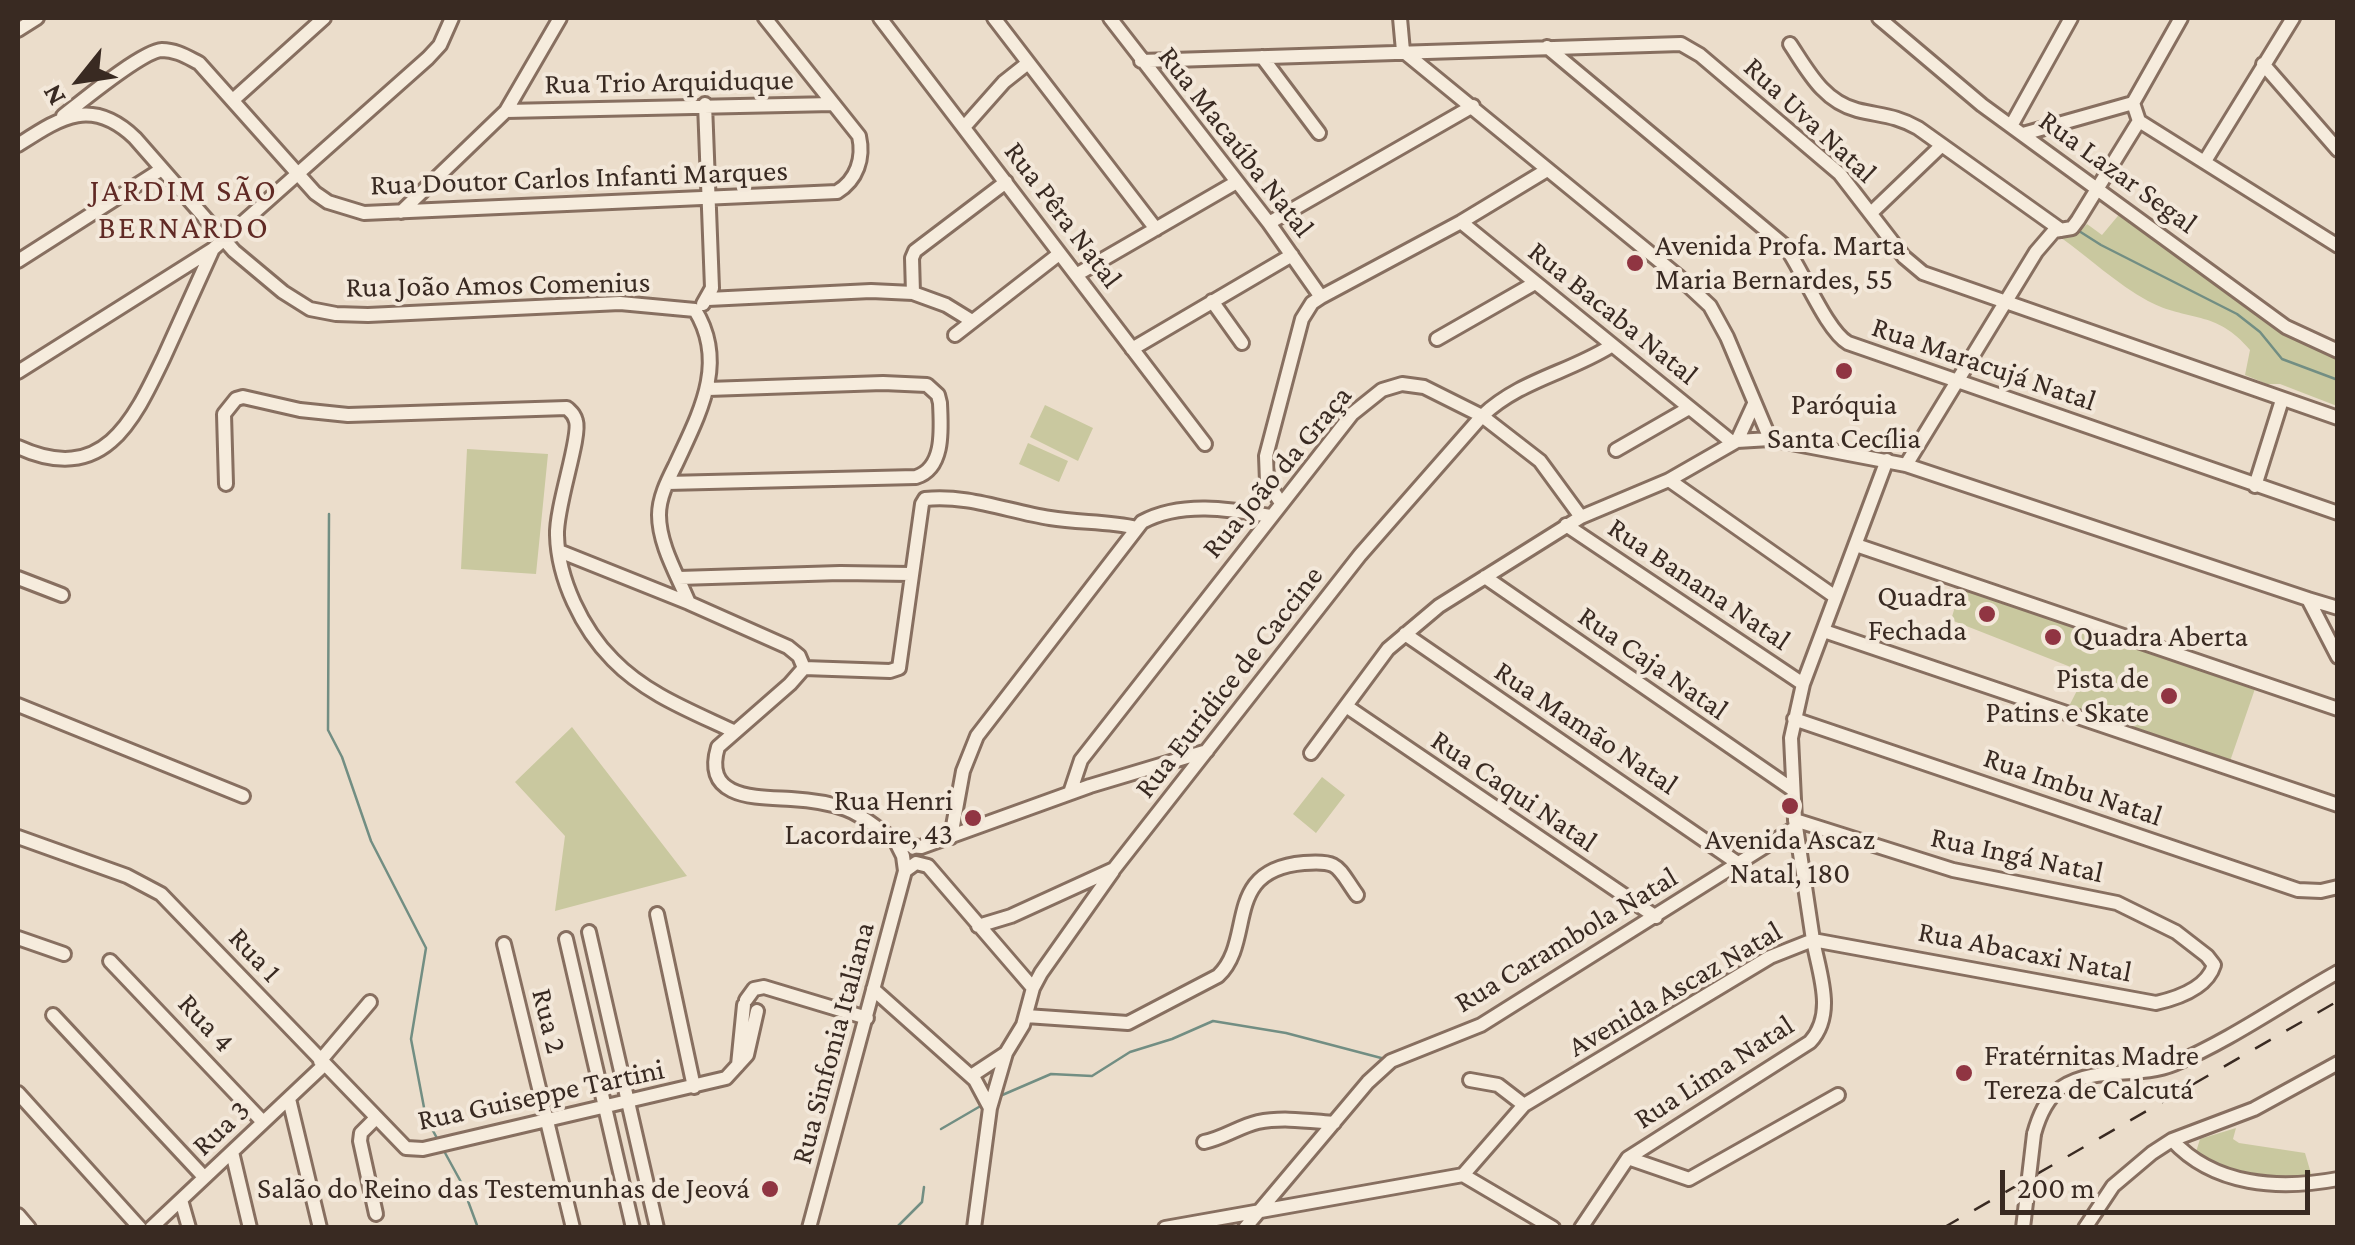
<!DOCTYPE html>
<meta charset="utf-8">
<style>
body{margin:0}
#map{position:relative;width:2355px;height:1245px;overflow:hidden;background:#ebddcb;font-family:"Crimson Pro",serif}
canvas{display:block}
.frame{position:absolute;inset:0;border:20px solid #392a22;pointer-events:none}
.north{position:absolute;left:30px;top:30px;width:100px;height:100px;-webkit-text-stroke:8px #f3e8da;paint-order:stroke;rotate:240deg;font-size:28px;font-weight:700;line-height:40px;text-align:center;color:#392a22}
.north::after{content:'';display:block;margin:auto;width:35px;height:45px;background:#392a22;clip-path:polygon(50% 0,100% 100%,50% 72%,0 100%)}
.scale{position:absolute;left:2000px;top:1170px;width:310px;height:45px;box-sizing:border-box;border:5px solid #392a22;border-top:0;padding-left:12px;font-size:30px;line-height:35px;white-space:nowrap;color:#392a22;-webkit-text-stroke:8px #f3e8da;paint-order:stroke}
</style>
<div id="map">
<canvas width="2355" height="1245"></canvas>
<div class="frame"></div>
<div class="north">N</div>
<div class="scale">200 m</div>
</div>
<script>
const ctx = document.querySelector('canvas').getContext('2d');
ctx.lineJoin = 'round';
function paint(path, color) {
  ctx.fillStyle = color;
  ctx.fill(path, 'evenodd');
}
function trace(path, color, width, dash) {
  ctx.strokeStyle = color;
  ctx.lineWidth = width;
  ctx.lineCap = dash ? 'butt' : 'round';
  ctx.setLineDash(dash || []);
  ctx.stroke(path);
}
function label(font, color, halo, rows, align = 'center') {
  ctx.font = font + ' "Crimson Pro",serif';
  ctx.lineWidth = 8;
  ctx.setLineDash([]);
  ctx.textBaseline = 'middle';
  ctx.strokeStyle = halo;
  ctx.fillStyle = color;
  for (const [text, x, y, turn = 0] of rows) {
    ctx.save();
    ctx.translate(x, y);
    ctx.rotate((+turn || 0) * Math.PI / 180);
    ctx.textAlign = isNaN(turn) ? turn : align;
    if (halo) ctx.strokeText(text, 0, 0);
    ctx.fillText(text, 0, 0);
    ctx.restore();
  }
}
paint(new Path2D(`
 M2122 211 2289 333 2312 348 2337 359V406L2280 384H2267L2245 375 2250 350C2216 309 2187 322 2148 301 2117 284 2088 257 2060 237L2077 235 2087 224 2102 235Z
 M1045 405 1093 428 1078 461 1030 437Z
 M1028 443 1068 461 1059 482 1019 464Z
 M467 449 548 454 536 574 461 569Z
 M1963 580 2257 683 2227 770 2065 714 2086 673 1951 620Z
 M572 727 687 876 555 911 565 836 515 782Z
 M1322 777 1345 795 1316 833 1293 814Z
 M2236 1128 2233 1139 2239 1143 2305 1153 2312 1177C2273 1180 2225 1180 2196 1152L2200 1139Z`), '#c9c89f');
trace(new Path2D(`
 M2079 231 2101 245 2237 314 2260 332 2282 359 2338 380
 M329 514 328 730 342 757 371 841 426 948 411 1039 426 1118 438 1140
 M1000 1096 1051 1074 1092 1076 1130 1052 1172 1039 1213 1021 1286 1033 1385 1059
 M941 1129 984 1104
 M444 1151 461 1182 478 1228
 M896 1228 922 1202 924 1187`), '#728e83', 2.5);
const minor = new Path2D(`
 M880 18 1205 444
 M994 18 1156 229
 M1110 18 1269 223 1321 297
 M1400 18 1403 51 1679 277 1710 306 1727 337 1770 439 1906 465 2308 599 2338 657
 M1879 18 1982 105 2097 189 2286 327 2338 351
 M18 30 37 18
 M1790 44C1808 71 1823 101 1857 110 1881 116 1895 115 1918 128L2061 230
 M1547 47 1785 246C1803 271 1826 330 1848 343L2338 513
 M1262 57 1319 133
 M1141 61 1681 44 1700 55 1840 174 1904 257 1923 273 2338 418
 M2263 64 2338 150
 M233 100 324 18
 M2133 103 2139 121 2338 246
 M506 111 833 104
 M63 116C81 102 142 51 162 50 176 50 187 57 199 63L315 193 328 202 364 213 837 192C857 180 864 158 859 136L765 18
 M965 126 1004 82 1028 63
 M2011 126 2071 18
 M2023 134 2133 103 2181 18
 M18 145C60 118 91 96 135 138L234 251 283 292 310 309 336 314 368 315 620 303 695 310C728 363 699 414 676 464 668 480 659 497 659 515 659 545 678 576 689 603L788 647 799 656 804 668 790 684 718 747C702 800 758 797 791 799 808 800 830 803 846 809 874 819 891 847 921 847L1090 786 1207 751
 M2205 161 2293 18
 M401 212 506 111 560 18
 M1871 213 1941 146
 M1461 222 1733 443
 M1269 223 1473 106
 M18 261 162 169
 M1076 275 1235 183
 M913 293 912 258 915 251 1006 182
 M708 299 871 291 913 293 946 305 972 321
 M1212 301 1242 343
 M703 304 712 288 705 104
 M955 335 1059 254
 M1437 339 1535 283
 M1132 349 1292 255
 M18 372 213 249 428 58 440 45 452 18
 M1737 441 1754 404
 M18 447C103 486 133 422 164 357 180 322 196 286 212 251
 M1616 450 1689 408
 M1906 465 2036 252 2054 231 2072 228 2078 220 2139 121
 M1669 480 1834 596
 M667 483 916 477C945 468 941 428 940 403L938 395 927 385 883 383 708 389
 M226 484 224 414 236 399 243 397 300 410 348 415 567 408C572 413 574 414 576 421 581 437 556 506 557 535 558 579 582 629 613 660 646 694 691 711 733 731
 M2255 486 2282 400
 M1281 503 1267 482 1266 456 1302 319 1312 303 1321 297 1461 222 1547 170
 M1566 525 1803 684
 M1856 545 2338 709
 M559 551 689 603
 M1485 577 1792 789
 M18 578 62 595
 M679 578 840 573 911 574
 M2308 599 2338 608
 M1824 631 2338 805
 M1405 634 1739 864
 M804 668 890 671 899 668 922 504 925 499C966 494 1010 512 1050 518 1079 523 1108 521 1137 528
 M18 705 243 796
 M1346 706 1656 917
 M1794 719 2298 890 2321 891 2338 887
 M1311 753 1388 649 1439 606 1581 517 1669 480 1737 441 1770 439
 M1070 793 1081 760 1352 414 1382 390 1402 384 1424 387 1482 416 1540 461 1581 517
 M18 837 127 876 161 894 406 1148 423 1149 726 1078 747 1055 757 1011
 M951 837 963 771 977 736 1142 522C1181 501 1229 509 1270 516
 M905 871 916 863 928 866 1033 988
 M657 914 694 1087
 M978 926 1011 916 1114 869 1360 555 1482 416C1520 380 1568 373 1611 346
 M589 932 657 1228
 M18 938 64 954
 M566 939 633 1228
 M504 944 573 1228
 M110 961 263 1122
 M873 989 975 1080 990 1108
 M746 1000 754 989 764 987 867 1018
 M53 1015 204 1177
 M1026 1016 1128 1023 1218 976C1256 940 1221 870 1304 863 1340 860 1337 867 1357 895
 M320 1061 370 1002
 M738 1065 744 1005
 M971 1076 1006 1053
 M1470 1080 1498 1085 1524 1105
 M18 1093 140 1228
 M289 1099 320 1228
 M375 1119 361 1133 360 1141 376 1214
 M2034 1134C2039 1116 2046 1099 2061 1088 2096 1065 2137 1079 2174 1064 2231 1040 2284 1002 2338 972
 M2172 1140C2214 1186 2279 1190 2338 1179
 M1204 1142C1224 1138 1240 1126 1258 1122 1283 1117 1309 1121 1334 1123
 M232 1152 250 1228
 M1628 1158 1689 1179 1838 1095
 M1463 1175 1524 1105 1770 957 1813 940 1795 820 1791 738 1803 684 1887 460
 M1463 1175 1553 1228
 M181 1200 189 1228
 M18 1215 29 1228
 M151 1228 324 1065
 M809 1228 905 871 903 856 896 842
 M974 1228 990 1108 1006 1053 1023 1025 1033 988 1041 973 1113 871
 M1165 1228 1463 1175
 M1245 1228 1368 1082 1391 1061 1481 1025 1796 827
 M1581 1228 1628 1158 1810 1042C1836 1014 1819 973 1813 940L2156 1003C2178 998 2207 988 2214 965L2207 956 2176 932 2117 903 1953 870 1795 820
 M2085 1228 2113 1186 2152 1153 2172 1140 2254 1109 2338 1063`);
trace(minor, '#876f60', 18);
trace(minor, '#f6ecdd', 12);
trace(new Path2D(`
 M1943 1228 2338 1001`), '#392a22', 2.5, [18, 18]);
const minorBridge = new Path2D(`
 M2023 1228 2034 1134`);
trace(minorBridge, '#876f60', 18, []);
trace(minorBridge, '#f6ecdd', 12);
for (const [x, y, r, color] of [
 [1635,263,10,"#903542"],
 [1844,371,10,"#903542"],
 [1987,614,10,"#903542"],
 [2053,637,10,"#903542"],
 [2169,696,10,"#903542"],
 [1790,806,10,"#903542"],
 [973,818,10,"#903542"],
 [1964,1073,10,"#903542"],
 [770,1189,10,"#903542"]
]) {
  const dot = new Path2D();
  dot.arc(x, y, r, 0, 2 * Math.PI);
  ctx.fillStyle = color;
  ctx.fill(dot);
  trace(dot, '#f3e8da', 4);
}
label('30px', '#392a22', '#f3e8da', [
 ["Rua Trio Arquiduque",669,82,-1],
 ["Rua Uva Natal",1810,120,43],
 ["Rua Macaúba Natal",1236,142,52],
 ["Rua Lazar Segal",2118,172,36],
 ["Rua Doutor Carlos Infanti Marques",579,178,-2],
 ["Rua Pêra Natal",1063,215,53],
 ["Rua João Amos Comenius",498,285,-1],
 ["Rua Bacaba Natal",1613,313,39],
 ["Rua Maracujá Natal",1984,364,19],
 ["Rua João da Graça",1277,472,-50],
 ["Rua Banana Natal",1699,584,34],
 ["Rua Caja Natal",1653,663,35],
 ["Rua Euridice de Caccine",1229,682,-52],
 ["Rua Mamão Natal",1586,728,34],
 ["Rua Imbu Natal",2073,787,19],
 ["Rua Caqui Natal",1514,791,34],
 ["Rua Ingá Natal",2017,855,12],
 ["Rua Carambola Natal",1566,940,-31],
 ["Rua Abacaxi Natal",2025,952,11],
 ["Rua 1",255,955,47],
 ["Avenida Ascaz Natal",1675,989,-30],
 ["Rua 2",549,1021,76],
 ["Rua 4",206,1023,47],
 ["Rua Sinfonia Italiana",833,1043,-75],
 ["Rua Lima Natal",1714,1072,-33],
 ["Rua Guiseppe Tartini",541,1095,-12],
 ["Rua 3",221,1128,-43]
]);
label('30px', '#392a22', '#f3e8da', [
 ["Avenida Profa. Marta",1655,246,"left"],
 ["Maria Bernardes, 55",1655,280,"left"],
 ["Paróquia",1844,405,"center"],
 ["Santa Cecília",1844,439,"center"],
 ["Quadra",1967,597],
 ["Fechada",1967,631],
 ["Quadra Aberta",2073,637,"left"],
 ["Pista de",2149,679],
 ["Patins e Skate",2149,713],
 ["Rua Henri",953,801],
 ["Lacordaire, 43",953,835],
 ["Avenida Ascaz",1790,840,"center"],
 ["Natal, 180",1790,874,"center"],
 ["Fratérnitas Madre",1984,1056,"left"],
 ["Tereza de Calcutá",1984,1090,"left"],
 ["Salão do Reino das Testemunhas de Jeová",750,1189]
], 'right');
ctx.letterSpacing = '2.5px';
label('32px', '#612a25', '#f3e8da', [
 ["JARDIM SÃO",184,191],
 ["BERNARDO",184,228]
]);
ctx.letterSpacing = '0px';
</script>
